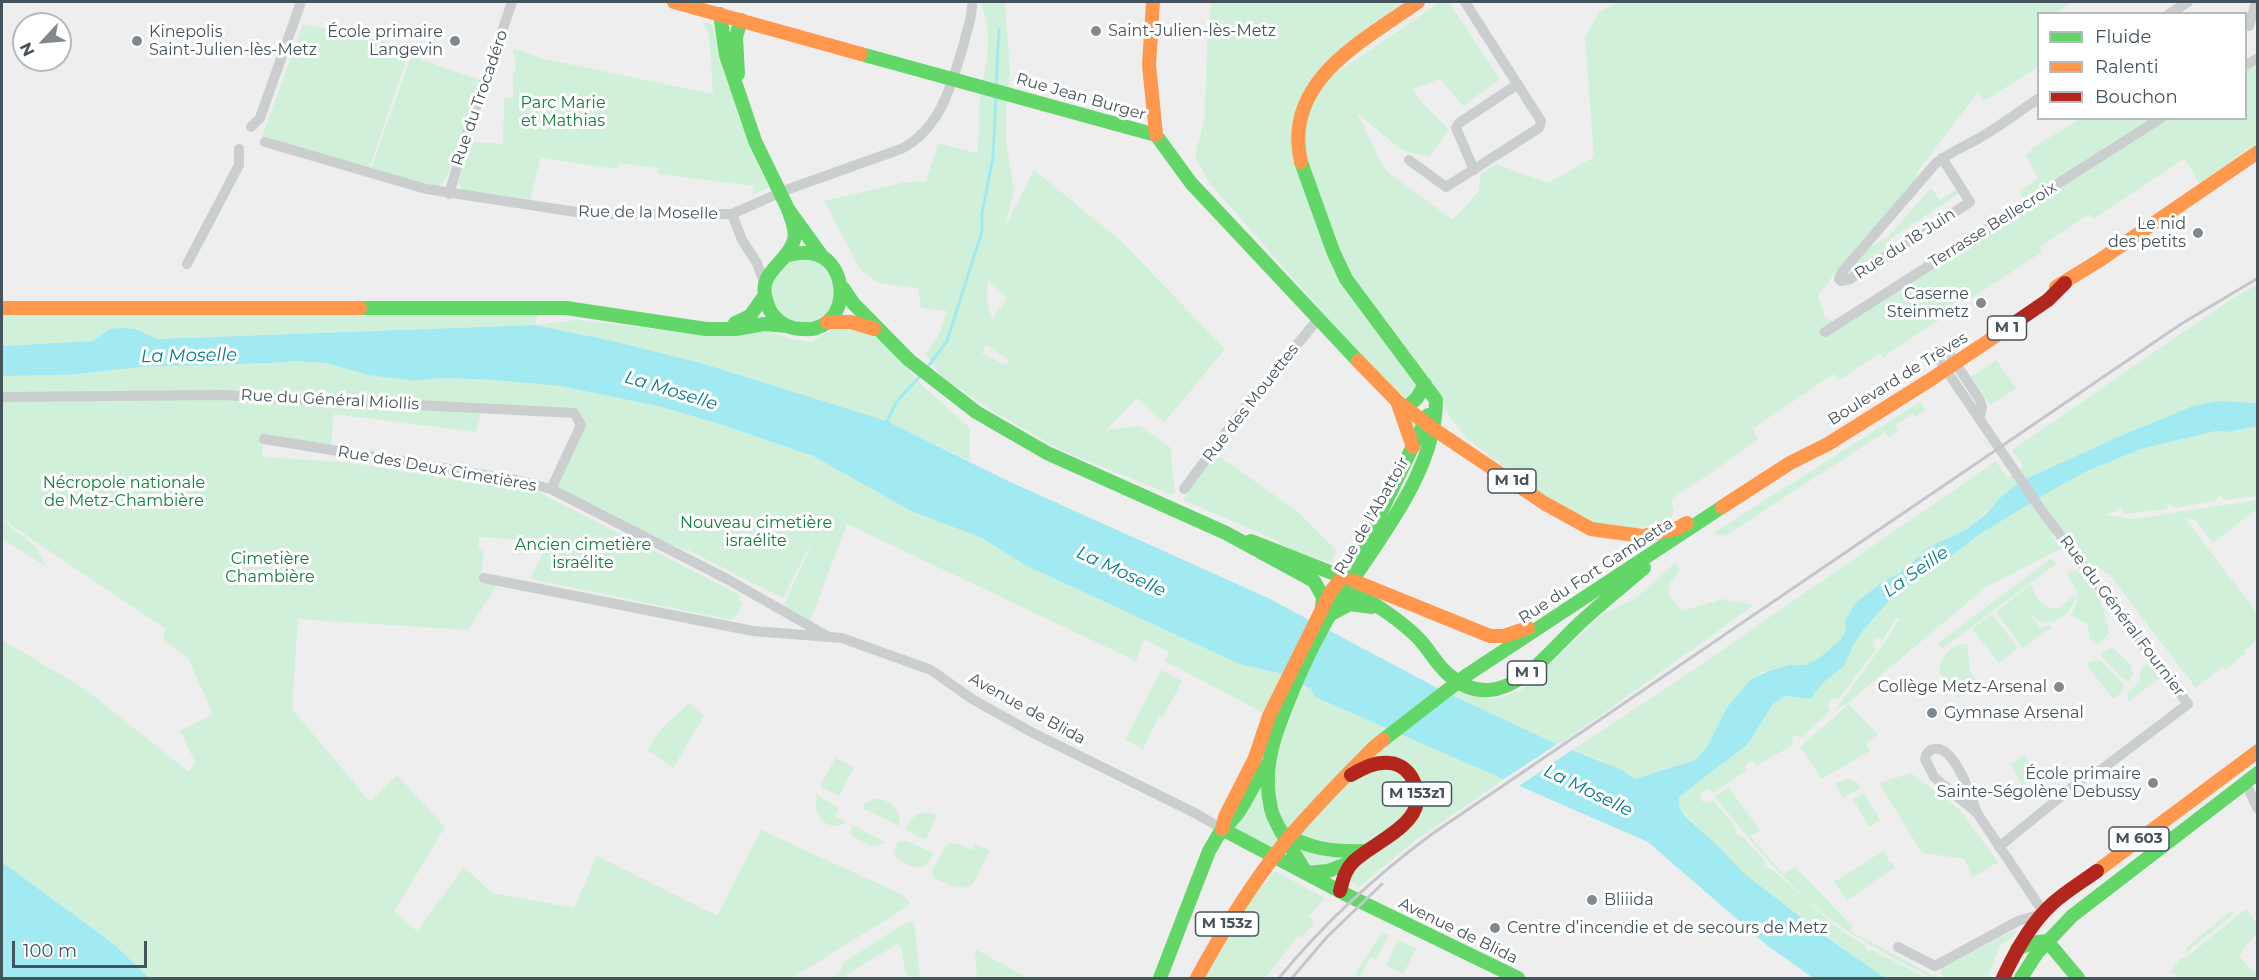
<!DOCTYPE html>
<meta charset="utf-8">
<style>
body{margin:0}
#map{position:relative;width:2259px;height:980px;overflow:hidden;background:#efeeee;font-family:Montserrat,sans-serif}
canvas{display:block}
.frame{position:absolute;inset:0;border:3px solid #44535c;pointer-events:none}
.legend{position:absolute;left:2037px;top:12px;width:210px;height:108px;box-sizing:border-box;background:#fff;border:2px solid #b4babe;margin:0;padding:8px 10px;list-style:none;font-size:18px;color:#44535c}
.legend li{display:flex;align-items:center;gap:12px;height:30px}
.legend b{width:30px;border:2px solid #b4babe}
.north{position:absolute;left:12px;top:12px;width:60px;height:60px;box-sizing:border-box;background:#fff;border:2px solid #b4babe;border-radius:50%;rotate:244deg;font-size:16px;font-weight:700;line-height:24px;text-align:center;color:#44535c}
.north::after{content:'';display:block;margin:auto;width:21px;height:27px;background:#80898f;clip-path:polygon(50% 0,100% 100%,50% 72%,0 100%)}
.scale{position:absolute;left:12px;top:941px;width:135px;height:27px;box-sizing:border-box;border:3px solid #44535c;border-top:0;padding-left:8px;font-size:18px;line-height:21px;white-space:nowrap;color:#44535c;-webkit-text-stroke:4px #fff;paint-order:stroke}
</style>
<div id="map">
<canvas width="2259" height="980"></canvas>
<div class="frame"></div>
<ul class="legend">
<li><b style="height:8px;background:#63d668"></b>Fluide</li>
<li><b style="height:8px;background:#ff974d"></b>Ralenti</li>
<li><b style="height:8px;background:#b3261e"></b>Bouchon</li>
</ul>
<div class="north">N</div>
<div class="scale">100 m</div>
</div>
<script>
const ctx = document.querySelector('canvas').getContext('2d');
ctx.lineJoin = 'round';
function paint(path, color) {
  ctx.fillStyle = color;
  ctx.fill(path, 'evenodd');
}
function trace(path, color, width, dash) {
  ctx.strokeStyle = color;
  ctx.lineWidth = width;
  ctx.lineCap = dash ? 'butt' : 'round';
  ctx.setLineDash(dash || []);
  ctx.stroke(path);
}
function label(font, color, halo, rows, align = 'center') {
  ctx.font = font + ' Montserrat,sans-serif';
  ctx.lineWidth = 6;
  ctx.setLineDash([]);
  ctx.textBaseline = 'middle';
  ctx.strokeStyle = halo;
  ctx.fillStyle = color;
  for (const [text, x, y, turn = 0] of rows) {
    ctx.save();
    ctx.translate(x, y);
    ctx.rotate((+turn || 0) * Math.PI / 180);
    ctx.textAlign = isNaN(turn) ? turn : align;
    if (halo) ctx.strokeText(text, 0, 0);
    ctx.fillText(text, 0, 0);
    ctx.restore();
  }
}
paint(new Path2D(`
 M980 2H1005L1010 73 1006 107V141L1014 190 1005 227 1034 170 1120 240 1225 349 1164 423 1137 398 1106 430 1140 426 1170 447 1175 491 1172 495 1061 450 996 413 942 377 925 354 937 339 947 311 921 308 918 288 878 283 860 269 824 201 906 182 926 181 938 143 977 153C980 135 978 116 980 97 986 61 995 38 980 2ZM988 280 1007 298 992 320 986 297ZM986 344 1009 361 1006 365 982 354Z
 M1211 2H1407L1319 85 1440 2H1449L1500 79 1463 106 1440 79 1413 89 1422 103 1449 130 1429 157 1402 150 1357 113 1385 170 1453 220 1479 191 1480 175 1496 164 1548 183 1594 157 1585 37 1600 11 1620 2H2073L2055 13 2038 14V67L1984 101 1978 92 1918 171 1916 181 1837 270 1818 296 1824 315 1834 323 2024 201 2019 191 2038 178 2026 156 2034 147 2080 119 2246 118V65L2257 58V143L2200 183 2184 159 2093 219 2089 214 2040 247 2042 252 1966 302 1963 298 1958 299 1957 303 1959 307 1883 357 1880 353 1839 380 1834 374 1752 429 1758 439 1711 473 1671 499 1674 512 1671 518 1634 530 1593 524 1543 495 1466 438 1435 396 1406 397 1388 383 1355 349 1208 181 1195 156 1205 117 1207 41Z
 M703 22 711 24C721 46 724 69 731 91 740 124 753 157 769 187L753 195 754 186 658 174V168L619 163 618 169 541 158 530 199 462 190 458 181 472 142 503 144 504 98 513 97V73L516 71 513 48 540 58 713 94 709 33Z
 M303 24 411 47 368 172 262 137Z
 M412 53 419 59 481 80 448 174 438 188 371 169Z
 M1931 188 1940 200 1959 188 1961 192 1890 239 1880 255 1849 275 1846 274 1871 246 1888 237Z
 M770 291a33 33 0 1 1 66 0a33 33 0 1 1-66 0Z
 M2257 285V403L2232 402 2181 411 2127 433 2021 481 1967 529 1931 546 1898 574 1881 583 1855 603 1846 630 1841 639 1818 659 1806 665H1789L1762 672 1716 731 1707 747 1695 760 1635 779C1615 766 1595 757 1572 750L1674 683 1996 461 2007 478 2024 467 2012 450 2233 298Z
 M2 308H539L535 325 576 320 715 336 768 331 791 339 812 342 830 331 855 325 877 336 923 386 970 428V461L887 421 701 363 609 340 534 325 157 339 135 329H110L92 341 2 346Z
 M1996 360 2016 388 1991 405 1971 377Z
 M293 361 326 363 368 375 414 381 443 378 493 380 560 386 662 407 719 424 813 456 911 511 982 538 1025 565 1239 664 1284 674 1311 689 1315 697 1504 779 1412 843 1358 888 1350 880 1324 866 1279 859 1222 829 1269 716 1165 661 1169 652 1144 639 1136 661 847 524 809 624 784 606 816 533 783 598 690 551 694 541 689 551 629 529 551 489 575 431 574 417 482 408 476 432 334 414 330 450 263 440 262 457 342 462 536 491 740 595 738 600 743 603 737 615 731 620 530 579 548 542 479 537 478 549 483 551 481 583 498 584 468 630 298 619 292 709 370 802 397 775 445 827 394 912 417 931 464 867 492 893 574 908 597 856 717 916 761 830 903 895 910 903 908 906 792 978H149L115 945 2 862V640L85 689 189 772 195 762 180 731 213 714 188 658 163 639 166 629 2 519V376L69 375 140 367 273 363Z
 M1920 402 1926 410 1915 417 1912 414 1895 425 1898 431 1889 437 1885 432 1727 535 1720 536 1713 533Z
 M2257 426V496L2224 500 2219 495 2215 501 2175 508 2170 504 2166 509 2125 514 2121 507 2115 512H2110L2105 515 2134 519 2257 500V509L2213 543 2196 521 2184 517 2257 613V640L2244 651 2246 653 2225 670 2222 667 2196 688 2109 574 2090 565 2061 528 2051 535 2062 548 1986 587 1849 702 1834 711 1887 639 1900 617 1895 619 1883 640 1877 638 1874 640 1873 644 1876 649 1838 700 1834 698 1829 701 1828 707 1831 710 1802 738 1799 736H1794L1791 741 1793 745 1757 765 1753 761 1748 762 1745 767 1746 771 1714 793 1707 789 1701 793 1700 798 1703 802 1709 803 1713 800 1736 828 1735 835H1741L1765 861 1763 863 1766 868H1771L1835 926 1865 946 1867 952 1872 950 1927 978H1885L1877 974 1745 874 1680 809 1679 797 1748 744 1773 704 1785 696 1810 698 1823 683 1844 666 1853 646 1864 629 1888 602 1918 578 1941 564 1980 534 2044 495 2087 471 2141 449 2216 431 2228 432Z
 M1212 451 1298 512 1336 550 1331 563 1294 551 1267 536 1183 500Z
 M2 520 36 547 46 567 2 538Z
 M2052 558 2056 564 1942 649 1938 643Z
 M1676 562 1680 570 1670 583 1669 595 1682 611 1722 599 1754 605 1559 745 1443 691 1452 686 1492 700 1520 691 1603 614 1636 598Z
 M2076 570C2096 582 2105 611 2109 633L2098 645 2090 639 2087 624 2071 615C2080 596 2080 594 2068 577V572Z
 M2032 583C2035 599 2041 606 2057 609L2076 594V596C2072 612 2057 626 2039 621 2034 619 2029 611 2025 607L2040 628 2050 624 2052 629 2044 632 2023 648 1996 612Z
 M1992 614 2018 648 1999 663 1972 629Z
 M1967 644 1970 671 1976 680 1964 696 1957 697 1939 672C1942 656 1949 644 1967 644Z
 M2112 647 2131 665 2133 675 2128 681 2121 677 2101 656V653Z
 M2094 660 2101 661 2124 685 2122 692 2113 699 2086 664Z
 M2148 664 2152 666 2161 677 2128 702V693L2141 680 2139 676 2141 668Z
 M1161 670 1182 681 1163 717 1159 716 1143 749 1125 740Z
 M689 703 704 716 673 768 647 750 661 729Z
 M1849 704 1878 735 1866 743 1870 751 1822 779 1800 747Z
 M2023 755 2038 774 2022 786 2011 764Z
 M835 758 854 767 839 796 820 787Z
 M1911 773 1959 809 1998 862 1972 878 1965 859 1922 853 1879 783Z
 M2041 777 2049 788 2031 802 2026 794Z
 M1849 779 1858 783 1860 788 1843 798 1835 783Z
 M1729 788 1760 830 1750 836 1723 806 1783 874 1795 867 1853 927 1850 931 1938 978H1932C1899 961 1866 944 1836 923 1789 889 1751 841 1714 796Z
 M1864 793 1880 820 1869 827 1853 799Z
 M816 794 839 808 835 816 846 822C832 832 818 821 815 806L817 800Z
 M874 799C888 799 893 804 900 816L899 826 862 808 866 803Z
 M927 812 937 815 926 840 905 830C910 819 914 814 927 812Z
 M853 825 887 843 871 846 852 836 850 831Z
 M907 841 934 853C923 876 912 867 895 857L893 852 898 842Z
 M950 843 959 844 972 850 975 844 990 850 973 884C958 893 947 884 933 877L932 871 945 847Z
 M1885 850 1888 861 1892 862 1895 867 1847 901 1834 882Z
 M1275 871 1325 898 1309 916 1314 923 1301 938 1298 936 1265 978H1204L1248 902Z
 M2246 909 2257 924V933L2242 951 2240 957 2253 972 2257 971V978H2181L2171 971 2181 958 2187 957Z
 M2231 911 2234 914 2184 954 2188 946Z
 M914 921 920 978H911L905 971 901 947 897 944 851 972 844 978H832L840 972 843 963 903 924Z
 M2015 930 2016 934 2000 946 1988 975 1991 978H1945L1941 976V968Z
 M1382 932 1389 935 1376 960 1370 958 1360 977 1355 974Z
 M1398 940 1416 949 1403 974 1386 965Z
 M975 949 1028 978H977Z`), '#d0f0d9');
paint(new Path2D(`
 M534 325 609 340 701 363 887 421 1006 480 1268 598 1443 691 1559 745 1620 769 1635 779 1695 760 1707 747 1726 709 1750 680 1771 670 1789 665H1806L1818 659 1841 639 1846 630 1845 622 1855 603 1881 583 1898 574 1931 546 1967 529 1986 514 2000 498 2021 481 2127 433 2193 406 2218 401 2257 403 2258 426 2228 432 2216 431 2141 449 2087 471 2044 495 1980 534 1941 564 1918 578 1888 602 1864 629 1853 646 1844 666 1823 683 1810 699 1785 696 1773 704 1748 744 1679 797 1680 809 1686 817 1715 843 1745 874 1832 941 1885 978H1813L1768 946 1648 842 1315 697 1311 689 1284 674 1239 664 1025 565 982 538 911 511 813 456 719 424 662 407 560 386 493 380 443 378 414 381 368 375 326 363 293 361 273 363 140 367 69 375 2 376V346L92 341 110 329 122 328 135 329 157 339Z
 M2 862 115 945 149 978H2Z`), '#a2eaf1');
paint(new Path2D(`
 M1560 742 1575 748 1516 788 1501 781Z`), '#efeeee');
trace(new Path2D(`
 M996 87 999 29
 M927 368 947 341 982 231V213L993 157 996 94
 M886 423 898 400 921 375`), '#a2eaf1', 3);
trace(new Path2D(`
 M2169 14 2188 2
 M2249 26 2256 2
 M2246 65 2258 58
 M251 127 260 118 301 2
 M265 142 426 189 589 214H732L786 190 901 149C941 129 952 83 964 43 967 29 973 16 972 2
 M1942 158 1970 202 1850 279 1841 281 1839 279 1842 272 1936 163C1952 151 1970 144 1986 134 2004 123 2021 110 2038 99
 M1409 160 1446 187 1539 128 1541 121 1465 2
 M1474 170 1456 128 1459 123 1518 84
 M449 194 465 140 512 2
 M732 214 742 240 757 263 765 285
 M187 264 239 165V149
 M1825 332 2161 118
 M1950 355 1980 400 1982 407 1979 419
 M1940 361 2042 511 2188 704 2102 769 2086 776 1999 847
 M2 397 221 395 574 413 581 425 551 489
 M264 439 516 480 551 489 727 579 827 636
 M1184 489 1238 416 1319 318
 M484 578 753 631 842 638 931 670 972 699 1033 733 1197 814 1222 829
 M2245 782 2258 809
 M1898 947 1935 966 2018 921 2044 913 1977 813 1934 777 1925 759C1926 754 1928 750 1934 749 1954 744 1972 798 1977 813`), '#cacecf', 10);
trace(new Path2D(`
 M720 14 726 55 755 141 788 209 822 256
 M861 54 1156 135 1191 183 1358 361
 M738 74 736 37 741 20
 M1301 162 1333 251 1346 279 1436 400C1436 481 1362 557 1324 625 1309 652 1295 683 1284 712 1271 744 1263 774 1271 809 1274 824 1298 858 1306 873
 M787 255C794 254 803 252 810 253 847 257 852 318 816 328 812 330 806 329 802 329 791 329 781 324 774 316 769 311 768 306 766 299 757 272 788 263 794 240 797 230 791 219 788 209
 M843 288 853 303 909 360 976 412 1047 453 1226 533 1314 581 1323 597 1322 608
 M360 308H566L706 329H736L764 324 787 326
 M735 323 750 316 765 295
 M1406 408 1417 398 1425 384
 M1251 541 1350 580
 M1340 585 1380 514 1428 415
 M1349 589C1374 603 1400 619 1420 640 1430 651 1437 665 1449 675 1501 720 1546 654 1581 622 1601 603 1623 586 1644 568
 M1331 614 1350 604 1372 607
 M1383 740 1467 675 1722 507
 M1222 829 1349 896 1518 978
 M1222 829C1245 813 1250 785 1268 764
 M1281 832C1308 849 1333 852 1364 851
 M1306 873 1328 871 1352 862
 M2017 949 2031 943 2047 941 2078 978
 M1160 978 1209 851 1222 829
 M2021 978 2037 953 2072 916 2258 773`), '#63d668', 14);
trace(new Path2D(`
 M674 2 861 54
 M1153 2 1149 65 1156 135
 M1301 162C1282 81 1363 41 1418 2
 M2056 287 2100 260 2258 152
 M2 308H360
 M827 322H851L874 329
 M1358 361 1397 401 1435 430
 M1397 401 1413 447
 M1435 430 1544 503 1591 529 1642 536 1676 529 1687 523
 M1722 507 1790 463 1828 444 1930 380 2000 333
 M1354 581 1490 636H1504L1528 628
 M1222 829 1225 817 1255 758 1269 716 1331 591 1343 577
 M2097 871 2258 751
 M1197 978C1222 932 1249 887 1282 846 1310 811 1342 780 1373 748L1383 740`), '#ff974d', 14);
trace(new Path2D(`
 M2000 333 2048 300 2065 283
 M1340 891C1343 880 1345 870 1353 862 1375 840 1432 823 1414 782 1410 772 1401 764 1390 763 1376 761 1363 768 1351 775
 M2003 978C2015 952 2030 924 2052 904 2065 892 2082 882 2097 871`), '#b3261e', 14);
trace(new Path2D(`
 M1279 978C1324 923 1374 877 1432 834L2181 324 2258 278
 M1292 978 1327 937 1382 884`), '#c4c7c9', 3);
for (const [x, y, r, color] of [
 [1096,31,6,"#80898f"],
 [137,41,6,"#80898f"],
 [455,41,6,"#80898f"],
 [2198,233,6,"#80898f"],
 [1981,303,6,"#80898f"],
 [2059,687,6,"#80898f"],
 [1932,713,6,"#80898f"],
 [2153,783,6,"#80898f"],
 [1592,900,6,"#80898f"],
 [1495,928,6,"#80898f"]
]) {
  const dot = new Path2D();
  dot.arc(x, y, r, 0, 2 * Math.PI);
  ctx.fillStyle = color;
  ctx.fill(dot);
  trace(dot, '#fff', 2);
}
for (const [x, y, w] of [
 [2007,328,39],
 [1512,481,48],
 [1527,673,39],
 [1417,794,69],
 [2139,839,60],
 [1227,924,63]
]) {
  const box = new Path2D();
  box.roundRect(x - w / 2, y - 12, w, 24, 4.5);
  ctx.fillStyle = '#fff';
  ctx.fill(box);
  trace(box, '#44535c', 1.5);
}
label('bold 15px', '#44535c', null, [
 ["M 1",2007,328],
 ["M 1d",1512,481],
 ["M 1",1527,673],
 ["M 153z1",1417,794],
 ["M 603",2139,839],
 ["M 153z",1227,924]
]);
label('16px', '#44535c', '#fff', [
 ["Saint-Julien-lès-Metz",1108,31],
 ["Kinepolis",149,32],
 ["Saint-Julien-lès-Metz",149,50],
 ["École primaire",443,32,"right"],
 ["Langevin",443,50,"right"],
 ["Le nid",2186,224,"right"],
 ["des petits",2186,242,"right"],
 ["Caserne",1969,294,"right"],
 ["Steinmetz",1969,312,"right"],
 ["Collège Metz-Arsenal",2047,687,"right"],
 ["Gymnase Arsenal",1944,713],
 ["École primaire",2141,774,"right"],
 ["Sainte-Ségolène Debussy",2141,792,"right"],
 ["Bliiida",1604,900],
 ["Centre d’incendie et de secours de Metz",1507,928]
], 'left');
label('16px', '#44535c', '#fff', [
 ["Rue Jean Burger",1081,97,16],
 ["Rue du Trocadéro",480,98,-71],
 ["Rue de la Moselle",648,213,1],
 ["Terrasse Bellecroix",1993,225,-32],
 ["Rue du 18 Juin",1905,244,-33],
 ["Boulevard de Trèves",1898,379,-32],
 ["Rue du Général Miollis",330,400,3],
 ["Rue des Mouettes",1251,403,-52],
 ["Rue des Deux Cimetières",437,469,10],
 ["Rue de l'Abattoir",1372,516,-60],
 ["Rue du Fort Gambetta",1596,571,-33],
 ["Rue du Général Fournier",2122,616,53],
 ["Avenue de Blida",1027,709,29],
 ["Avenue de Blida",1458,931,26]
]);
label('16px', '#10823b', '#fff', [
 ["Parc Marie",563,103],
 ["et Mathias",563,121],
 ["Nécropole nationale",124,483],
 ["de Metz-Chambière",124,501],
 ["Nouveau cimetière",756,523],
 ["israélite",756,541],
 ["Ancien cimetière",583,545],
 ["israélite",583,563],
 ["Cimetière",270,559],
 ["Chambière",270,577]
]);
label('italic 18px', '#067e89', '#fff', [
 ["La Moselle",189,356,-1],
 ["La Moselle",671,391,17],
 ["La Moselle",1121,572,25],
 ["La Seille",1916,572,-35],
 ["La Moselle",1588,791,26]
]);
</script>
